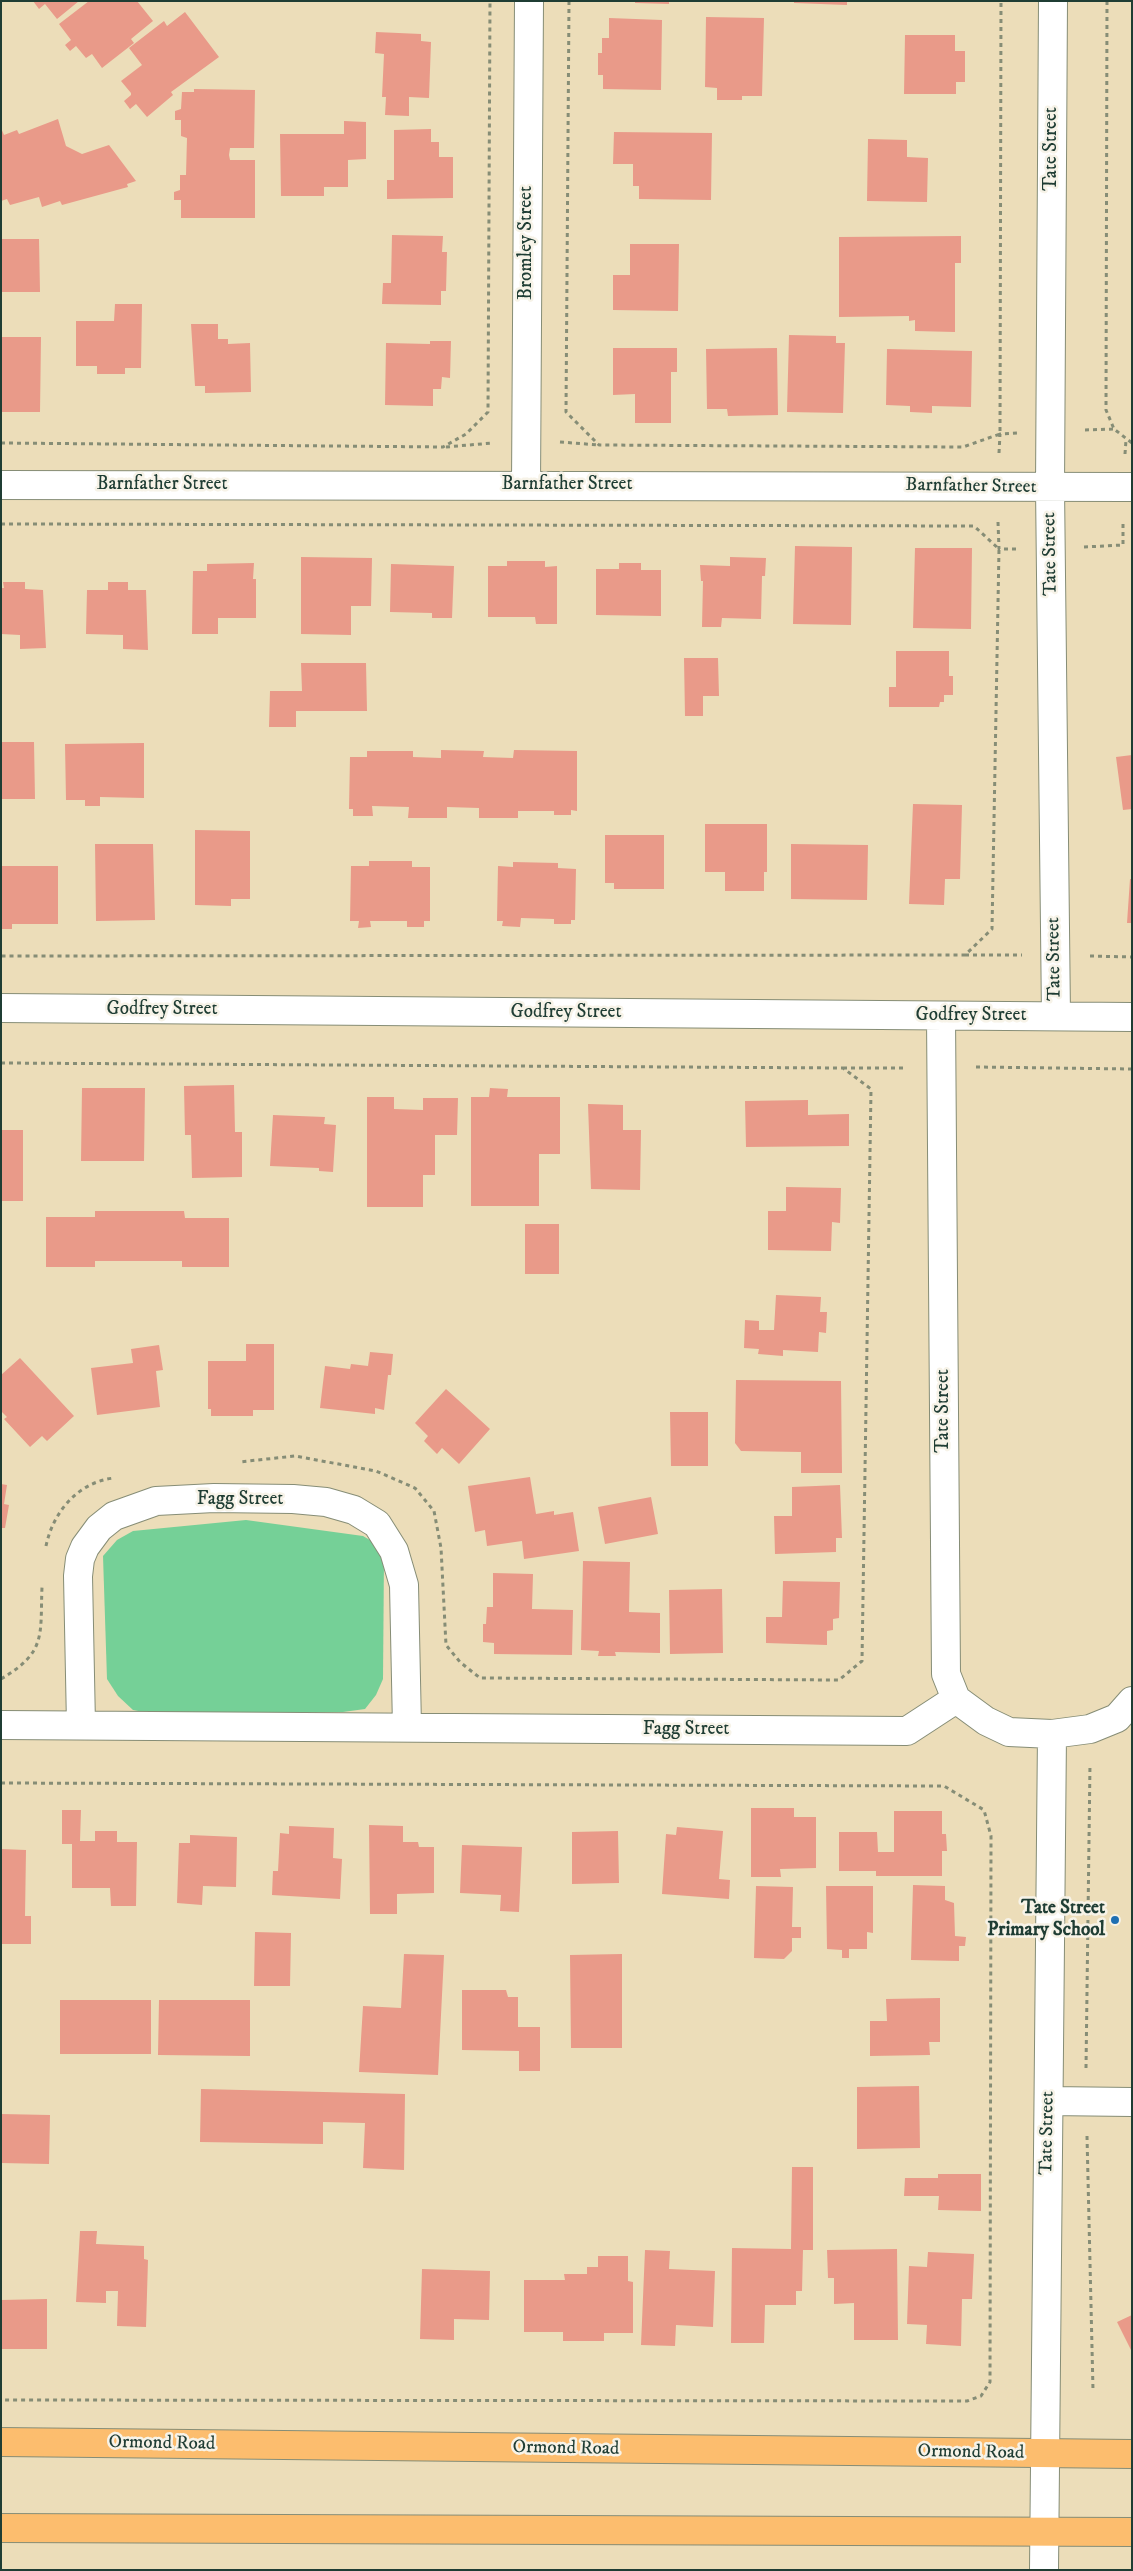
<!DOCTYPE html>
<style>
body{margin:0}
#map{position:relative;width:1133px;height:2571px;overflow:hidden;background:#ecddb9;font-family:"IM FELL DW Pica",serif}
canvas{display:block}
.frame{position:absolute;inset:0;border:2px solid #1f3d34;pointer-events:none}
</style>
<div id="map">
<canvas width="1133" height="2571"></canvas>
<div class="frame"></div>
</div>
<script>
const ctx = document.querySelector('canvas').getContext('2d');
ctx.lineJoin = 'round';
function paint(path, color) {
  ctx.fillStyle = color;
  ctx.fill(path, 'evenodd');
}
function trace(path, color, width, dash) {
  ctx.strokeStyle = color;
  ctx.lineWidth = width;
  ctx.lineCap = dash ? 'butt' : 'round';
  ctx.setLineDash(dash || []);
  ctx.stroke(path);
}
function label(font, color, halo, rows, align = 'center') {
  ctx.font = font + ' "IM FELL DW Pica",serif';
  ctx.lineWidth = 5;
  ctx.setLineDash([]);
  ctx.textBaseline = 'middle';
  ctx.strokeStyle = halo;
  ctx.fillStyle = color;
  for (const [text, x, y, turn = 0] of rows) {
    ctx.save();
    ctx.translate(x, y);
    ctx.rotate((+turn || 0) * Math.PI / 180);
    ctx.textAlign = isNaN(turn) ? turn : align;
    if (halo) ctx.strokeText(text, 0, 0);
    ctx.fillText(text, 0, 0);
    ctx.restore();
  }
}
paint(new Path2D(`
 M246 1520 363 1536 375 1543 384 1556 383 1679 376 1695 365 1709 343 1712 154 1714 133 1710 118 1696 107 1679 103 1556 117 1540 133 1531Z`), '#75d097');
paint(new Path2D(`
 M33 1H79L57 19 45 4 39 9Z
 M89 1H137L153 21 131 39 134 43 102 68 92 54 86 58 76 46 70 51 65 45 71 40 59 24Z
 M635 1H669V4L635 3Z
 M794 1H847V5L794 3Z
 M185 12 219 57 171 92 173 95 147 117 136 104 130 109 124 101 131 95V93L121 81 142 65 129 48 164 21 167 26Z
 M706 17 764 18 762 96H742V100H717V88L705 87Z
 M609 18 662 20 661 90 603 89V75H598V53H602V38H609Z
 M376 32 421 34V41L431 42 429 98 409 97V116L385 115 386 97H382L384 54 375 53Z
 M905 35H955V51H965V82H956V94H904Z
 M194 89 255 90 254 148H230L229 155 230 160H255V218H181V200H174V192L180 190V175H186L187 138 181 136V120H175V111L181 109 182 92H194Z
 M58 119 66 146 82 154 109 145 136 181 127 184 128 187 62 205 60 201 42 207 39 197 10 205 7 199 1 201V128L4 135 17 130 19 134Z
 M344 121 366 122V159L348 160V187H324V196H281L280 134H344Z
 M431 129V142H439V157H453V198L387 199V180H394V130Z
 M614 132 712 133 711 200 639 199V186H633V164H613Z
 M868 139 907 140V157L928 158 927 202 867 201Z
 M392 235 443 236 442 252H447L446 291H441V305L382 304 383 283H391Z
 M961 236V263H955V332L915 331V320L909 321V316L839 317V237Z
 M1 239H39L40 292H1Z
 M630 244H679L678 311 613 310V275H630Z
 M115 304H142L141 368H125V374H97V366H76V321H114Z
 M191 324H218V339H228V344L250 343 251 392 205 393V386H195Z
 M789 335 836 336V343H845L843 413 787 412Z
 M1 337H41L40 412H1Z
 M430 341H451L450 378 442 377 441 389H433V406L385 405 386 343 430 344Z
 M613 348H677V372H671V423H635V394L613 395Z
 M777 348 778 415 728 416 727 409H707L706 349Z
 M887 349 972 351 971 407 932 406V413L910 412V406L886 405Z
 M795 546 852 547 851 625 793 624Z
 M915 548H972L971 629 913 628Z
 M301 557 372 558 371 606H351V635L301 634Z
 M730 557 766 558 765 576H762L761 619 722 618 721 627H702L703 581H701L700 565 730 566Z
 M507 561H545V567L557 566V624H536L535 617H488V566H507Z
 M254 563 253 579H256V618H218V634H192L193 571H207V564Z
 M619 563H641V570H661V616L596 615V569H619Z
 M391 564 454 566 452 618H432V613L390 612Z
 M3 582H25V589L43 590 46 648 20 649V635L1 634V588H4Z
 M108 582H128V590H146L148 650 123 649V635L86 634 87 590H108Z
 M896 651H949V676H953V695H944V702H940L939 707H889V687H896Z
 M684 658H718L719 696H703V716H685Z
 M301 663H366L367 711H296V727H269L270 691H302Z
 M1 742H34L35 799H1Z
 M144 743V798L100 797V806H85V800H66L65 744Z
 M441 750 484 751 483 757 513 758 514 750 577 751V811L571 810V815H554V811H518V818H479V808L447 807V818H408L409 807 372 806 373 816H353V809H349L350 757H367V751H413V757L441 758Z
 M1132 755V809L1123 810 1116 757Z
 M913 804 962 805 960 879H945L944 905 909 904Z
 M705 824H767V872H764V891H725V872H705Z
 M195 830 250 831V899H231V906L195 905Z
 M605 835H664V889H614V883H605Z
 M95 844H153L155 920 96 921Z
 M791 844 868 845 867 900 791 899Z
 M369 861H412V867H430V921H424V927H407V921H370L371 927 358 928 359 921H350L351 866H369Z
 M513 862 558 863V868L576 869 575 920H571V924H554V919L521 918 520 927 502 926 503 921H497L498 866 513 867Z
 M1 866H58V924H12V929H1Z
 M1130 879H1132V923H1127Z
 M234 1085 235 1132H242V1177L192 1178 191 1135H185L184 1086Z
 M82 1088H145L144 1161H81Z
 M490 1088 508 1089 507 1097H560V1154H539V1206H471V1097H489Z
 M367 1097H394V1109L423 1110V1098H458L457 1135H435V1175H423V1207H367Z
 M808 1100V1115L849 1114V1146L746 1147 745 1101Z
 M588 1104 623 1105V1130H641L640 1190 591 1189Z
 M273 1115 325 1117 324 1124 336 1125 333 1172 319 1171V1168L270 1166Z
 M1 1130H23V1201H1Z
 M786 1187 841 1188 840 1223 832 1222 831 1251 768 1250V1211H786Z
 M95 1211H184L185 1218H229V1267H182V1261H95V1267H46V1217H95Z
 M525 1224H559V1274H525Z
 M776 1295 821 1297 820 1312H827L826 1333 819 1332 818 1352 783 1350V1356L758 1354 759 1349 744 1348 745 1320 759 1321V1330H774Z
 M246 1344H274V1410H253V1416H211V1409H208V1361H246Z
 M159 1345 163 1370 156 1371 160 1407 97 1415 91 1368 133 1363 131 1349Z
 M370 1352 393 1354 391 1375H388L384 1410 375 1408V1414L320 1408 325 1366 350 1369 351 1364 368 1366Z
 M20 1358 74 1416 47 1441 42 1436 30 1447 4 1419 7 1417 1 1411V1375Z
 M736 1380 841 1381 842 1473H801V1452L741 1451 735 1443Z
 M446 1389 490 1429 459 1464 442 1448 437 1454 424 1441 428 1436 415 1423Z
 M670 1412H708V1466H671Z
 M530 1477 536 1514 554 1511V1515L573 1512 579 1551 524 1559 522 1541 487 1546 485 1530 475 1532 468 1486Z
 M1 1484 7 1485 4 1504 9 1505 5 1528H1Z
 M840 1485 842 1538H836V1552L775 1554 774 1516H792V1487Z
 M651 1497 658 1534 605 1544 598 1507Z
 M583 1561 630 1562 629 1612 660 1613V1653L615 1652 616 1656H598L599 1651 581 1650Z
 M493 1573 533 1574 532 1609 573 1610 572 1655 494 1654V1643L483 1642V1624H486L487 1607H493Z
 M783 1581 840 1582 839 1618 833 1619V1630L827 1631V1645L766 1643V1617H782Z
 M722 1589 723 1653 670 1654 669 1590Z
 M751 1808H794V1817H816V1868L780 1869 781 1877H751Z
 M62 1810H81L80 1841H95V1831H117V1842H137L136 1906H111L110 1888H72V1844H62Z
 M894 1811H942V1834H946L947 1851H942V1876H876V1871H839V1832H877L878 1852H894Z
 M369 1825 403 1826V1842H418L419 1847H434V1893L397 1894V1914H370Z
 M289 1826 334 1828 333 1858 342 1859 340 1899 272 1895 273 1871H278L280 1833 289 1834Z
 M677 1827 723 1831 719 1879 730 1880 729 1899 662 1894 666 1834 676 1835Z
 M618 1831 619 1883 572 1884V1832Z
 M190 1835 237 1837 236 1887 203 1886 202 1905 177 1903 179 1843H190Z
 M462 1845 522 1847 519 1912 500 1911 501 1895 460 1893Z
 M1 1849 26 1850 25 1916H31V1944H1Z
 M913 1885 945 1886V1900L954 1903 955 1936 966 1937 965 1946H959V1961L911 1960Z
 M756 1886 793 1887 792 1927H801V1938H792V1951L784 1959 754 1958Z
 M826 1886H873V1933L867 1932V1949H849V1958H842V1950L827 1949Z
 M255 1932 291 1933 290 1986H254Z
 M404 1954 444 1955 438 2075 359 2072 363 2006 401 2008Z
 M622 1954V2048H571L570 1955Z
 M462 1990H506L508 1997H518V2027H540V2071H519V2051L462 2050Z
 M940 1998V2042H929L930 2055 870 2056V2021H887L886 1999Z
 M60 2000H151V2054H60Z
 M159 2000H250V2056L158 2055Z
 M919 2086 920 2148 857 2149V2087Z
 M201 2089 405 2094 404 2170 363 2168 365 2123 323 2122V2144L200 2142Z
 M1 2114 50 2115 49 2164 1 2163Z
 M792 2167H813V2250H803L802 2291H796V2305H765L764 2343H731L732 2248 791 2249Z
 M938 2174H981V2211L938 2210 939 2196H904L905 2178H938Z
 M80 2231H97L96 2244 144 2246V2259L148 2260 146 2327 117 2326 118 2291H106V2303L76 2302Z
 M897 2249 898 2340H854V2303L834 2304V2278H828L827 2250Z
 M645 2250 670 2251 669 2269 715 2271 713 2327 676 2325 675 2346 641 2345Z
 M928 2252 974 2254 972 2299H962L961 2346 926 2344 927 2325 907 2324 909 2266 927 2267Z
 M598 2256H628V2281L633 2282V2333H604V2341H563V2332H524V2280H565L564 2274H587V2267H598Z
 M422 2269 490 2271 489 2320 454 2319V2340L420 2339Z
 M47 2299V2349H1V2300Z
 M1132 2315V2352L1117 2322Z`), '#e99a89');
const minor = new Path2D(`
 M1053 1 1050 487 1056 1016
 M1 485 1132 487
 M526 485 529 1
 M1 1008 1132 1017
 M941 1016 946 1674 956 1699 986 1721 1009 1732 1052 1734 1090 1729 1117 1718 1132 1701
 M1 1725 907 1731 956 1699
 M81 1725 78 1576 80 1559 85 1547 99 1528 114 1516 156 1501 214 1498 293 1499 326 1502 354 1510 377 1524 394 1551 404 1585 407 1727
 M1049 2101 1132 2102
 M1044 2570 1052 1734`);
const highway = new Path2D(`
 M1 2442 1132 2454
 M1 2528 1132 2532`);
trace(minor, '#868d76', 30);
trace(highway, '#868d76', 30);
trace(new Path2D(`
 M569 1 566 412 599 445 963 447 1000 434 1001 1
 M1107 1 1106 410 1114 429 1132 443
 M1085 430 1114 429
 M560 442 599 445
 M1 443 443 447 466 434 488 412 490 1
 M446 447 492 443
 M999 453 1000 434 1017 433
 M1125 454 1126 440
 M998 522 999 549H1018
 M1 524 974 526 999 549 992 929 965 955 1 956
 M1084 547 1123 545V520
 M965 955H1022
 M1090 956 1132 957
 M1 1063 843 1068 871 1089 862 1661 839 1680 480 1678 460 1662 446 1645 441 1548 434 1511 415 1488 376 1471 295 1456 239 1462
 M976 1067 1132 1069
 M843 1068H907
 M46 1546C53 1512 78 1482 114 1478
 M1 1679C47 1652 40 1635 42 1587
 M1 1783 944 1786 984 1810 991 1836 990 2382 981 2396 967 2401 1 2400
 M1086 2068 1090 1764
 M1087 2136 1093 2390`), '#868d76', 3, [4, 4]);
trace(minor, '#fff', 28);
trace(highway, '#fcbd6e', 28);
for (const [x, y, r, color] of [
 [1115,1920,5,"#1f6fb2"]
]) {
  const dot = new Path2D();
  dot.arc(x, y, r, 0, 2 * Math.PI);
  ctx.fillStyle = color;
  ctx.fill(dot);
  trace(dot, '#f7f3e8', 2);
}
label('19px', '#1f3d34', '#f7f3e8', [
 ["Tate Street",1052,149,-90],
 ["Bromley Street",527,243,-90],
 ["Barnfather Street",162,485],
 ["Barnfather Street",567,485],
 ["Barnfather Street",971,487,1],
 ["Tate Street",1051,554,-91],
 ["Tate Street",1055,959,-91],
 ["Godfrey Street",162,1010],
 ["Godfrey Street",566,1013],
 ["Godfrey Street",971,1016],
 ["Tate Street",944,1411,-90],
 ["Fagg Street",240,1500],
 ["Fagg Street",686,1730],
 ["Tate Street",1048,2133,-89],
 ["Ormond Road",162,2444,1],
 ["Ormond Road",566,2449,1],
 ["Ormond Road",971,2453,1]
]);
label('bold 19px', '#1f3d34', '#f7f3e8', [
 ["Tate Street",1105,1909],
 ["Primary School",1105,1931]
], 'right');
</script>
